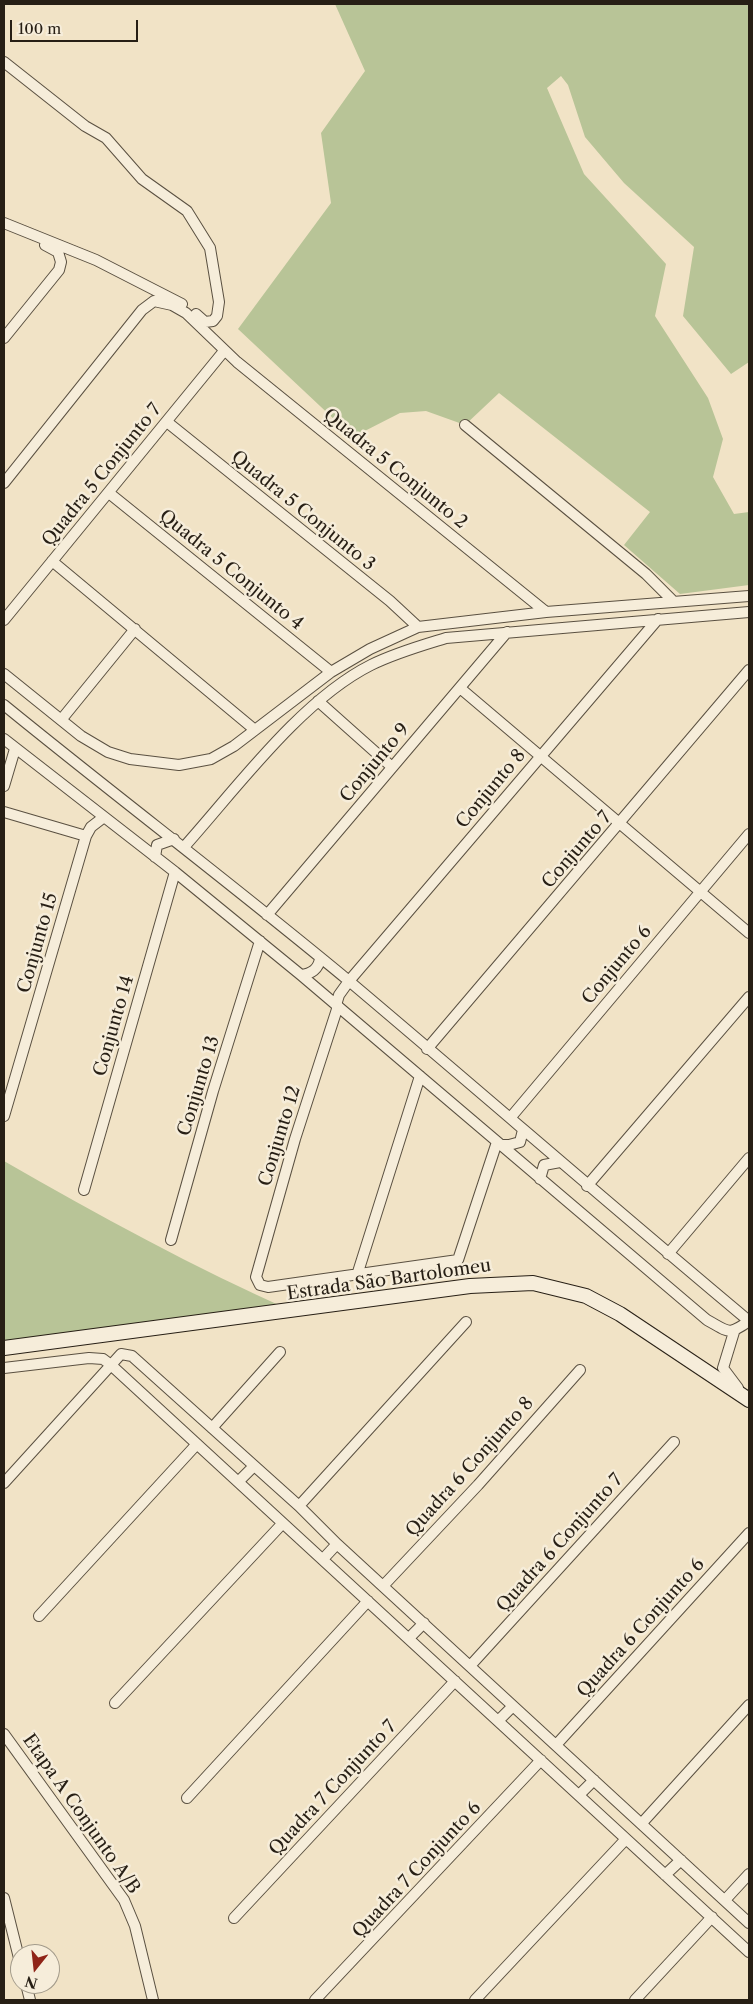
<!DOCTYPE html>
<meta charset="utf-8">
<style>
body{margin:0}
#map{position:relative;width:753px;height:2004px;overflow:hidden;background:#f1e3c6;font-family:"Libre Caslon Text",serif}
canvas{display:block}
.frame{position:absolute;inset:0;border:5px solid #271f15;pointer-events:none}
.north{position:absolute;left:10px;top:1944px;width:50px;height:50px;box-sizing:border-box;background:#f6edda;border:1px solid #a39b8b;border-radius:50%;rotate:196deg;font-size:14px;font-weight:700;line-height:20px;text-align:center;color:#271f15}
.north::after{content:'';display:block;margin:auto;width:18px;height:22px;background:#8f2418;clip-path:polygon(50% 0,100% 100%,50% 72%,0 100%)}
.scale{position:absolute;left:10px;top:20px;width:128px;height:22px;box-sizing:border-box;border:2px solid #271f15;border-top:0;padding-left:6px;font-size:15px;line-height:18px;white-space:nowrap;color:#271f15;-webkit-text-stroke:4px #f6edda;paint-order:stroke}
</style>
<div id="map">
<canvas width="753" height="2004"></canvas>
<div class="frame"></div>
<div class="north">N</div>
<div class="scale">100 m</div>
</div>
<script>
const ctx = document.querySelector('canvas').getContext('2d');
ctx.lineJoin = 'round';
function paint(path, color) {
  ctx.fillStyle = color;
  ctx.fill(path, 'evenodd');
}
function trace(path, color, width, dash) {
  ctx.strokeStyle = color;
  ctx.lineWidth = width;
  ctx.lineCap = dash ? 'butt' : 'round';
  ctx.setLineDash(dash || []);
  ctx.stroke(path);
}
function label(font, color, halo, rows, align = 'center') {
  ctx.font = font + ' "Libre Caslon Text",serif';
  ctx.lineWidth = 5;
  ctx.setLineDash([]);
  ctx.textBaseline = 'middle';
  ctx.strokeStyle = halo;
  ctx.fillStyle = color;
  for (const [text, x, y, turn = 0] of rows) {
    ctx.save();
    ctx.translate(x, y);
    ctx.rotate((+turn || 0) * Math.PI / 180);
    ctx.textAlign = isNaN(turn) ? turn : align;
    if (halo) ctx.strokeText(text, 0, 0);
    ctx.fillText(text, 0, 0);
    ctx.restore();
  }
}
paint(new Path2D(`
 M335 4H749V362L731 374 683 316 694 247 624 183 585 137 568 85 561 76 547 88 584 174 666 264 655 316 708 398 723 439 713 477 734 514 749 512V585L680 594 624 545 650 512 499 393 465 425 426 411 400 413 353 437 238 329 331 203 321 133 365 71Z
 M4 1161C98 1215 195 1268 294 1312L4 1350Z`), '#b8c497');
const street = new Path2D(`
 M4 62 85 126 106 138 142 179 187 211 210 248 219 302 217 316 213 321 205 322 196 314
 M4 223 96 260 182 304
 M4 338 59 270 61 262 58 252 45 245
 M167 422 390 601 418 627
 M465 425 646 574 673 601
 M4 483 142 310 154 301 172 305 186 313 237 362 546 612
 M109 493 331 672
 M52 561 255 730
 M4 620 224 351
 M4 674 81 736 108 752 130 759 179 765 211 759 234 746 331 672 370 649 418 627 546 612 749 596
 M460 688 749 933
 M318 701 392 767
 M4 705C118 798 236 887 349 981 483 1094 615 1209 749 1321
 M61 720 135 629
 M4 739 175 872 301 975 707 1320C729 1332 728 1336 749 1321
 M4 786 15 749
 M4 812 86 836
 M184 847C236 789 301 700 371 665 395 653 420 646 446 638L749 612
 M155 857 157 845 174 839
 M267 915 507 632
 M301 975C311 974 319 969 320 958
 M336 1005 339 995 349 981 658 619
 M338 1006 295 1139 256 1277 260 1285 268 1287 458 1260 497 1142
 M427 1049 749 670
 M4 1116 86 836 91 827 104 817
 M511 1117 749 834
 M500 1145H509L520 1142 523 1130
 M540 1179 544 1165 560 1162
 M587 1186 749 997
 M84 1190 175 872
 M171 1240 213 1091 260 941
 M668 1254 749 1158
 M358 1272 420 1076
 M734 1332 723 1368 738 1388
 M4 1368 89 1358 103 1359 111 1365 749 1952
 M212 1428 280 1352
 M238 1482 254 1466
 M4 1483 121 1354 132 1356 299 1506 337 1544 749 1923
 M299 1506 466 1322
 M323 1559 337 1544
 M383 1586 478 1485 580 1370
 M39 1616 197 1444
 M409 1638 424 1623
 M470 1666 674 1442
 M115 1703 282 1524
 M498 1721 513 1706
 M4 1734 124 1900 135 1926 153 2000
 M556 1745 749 1533
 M580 1794 594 1780
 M187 1798 368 1601
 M642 1823 749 1705
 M665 1875 681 1860
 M4 1898 20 1962
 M725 1900 749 1874
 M234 1918 455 1681
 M26 1984 30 2000
 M315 2000 541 1760
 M475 2000 626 1839
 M635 2000 712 1917`);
const secondary = new Path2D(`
 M4 1348 470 1286 533 1283 586 1296 620 1314 749 1400`);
trace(street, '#5a5041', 12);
trace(secondary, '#271f15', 16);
trace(street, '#f6edda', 10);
trace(secondary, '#f6edda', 14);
label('18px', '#271f15', '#f6edda', [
 ["Quadra 5 Conjunto 2",395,469,39],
 ["Quadra 5 Conjunto 7",102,475,-51],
 ["Quadra 5 Conjunto 3",303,511,39],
 ["Quadra 5 Conjunto 4",231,570,39],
 ["Conjunto 9",375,763,-50],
 ["Conjunto 8",491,789,-50],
 ["Conjunto 7",577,850,-49],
 ["Conjunto 15",38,943,-74],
 ["Conjunto 6",617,965,-50],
 ["Conjunto 14",114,1026,-74],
 ["Conjunto 13",199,1086,-73],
 ["Conjunto 12",280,1136,-73],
 ["Estrada São Bartolomeu",389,1280,-8],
 ["Quadra 6 Conjunto 8",470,1467,-48],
 ["Quadra 6 Conjunto 7",560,1543,-48],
 ["Quadra 6 Conjunto 6",641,1628,-48],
 ["Quadra 7 Conjunto 7",333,1788,-47],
 ["Etapa A Conjunto A/B",81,1814,55],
 ["Quadra 7 Conjunto 6",417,1870,-47]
]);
</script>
